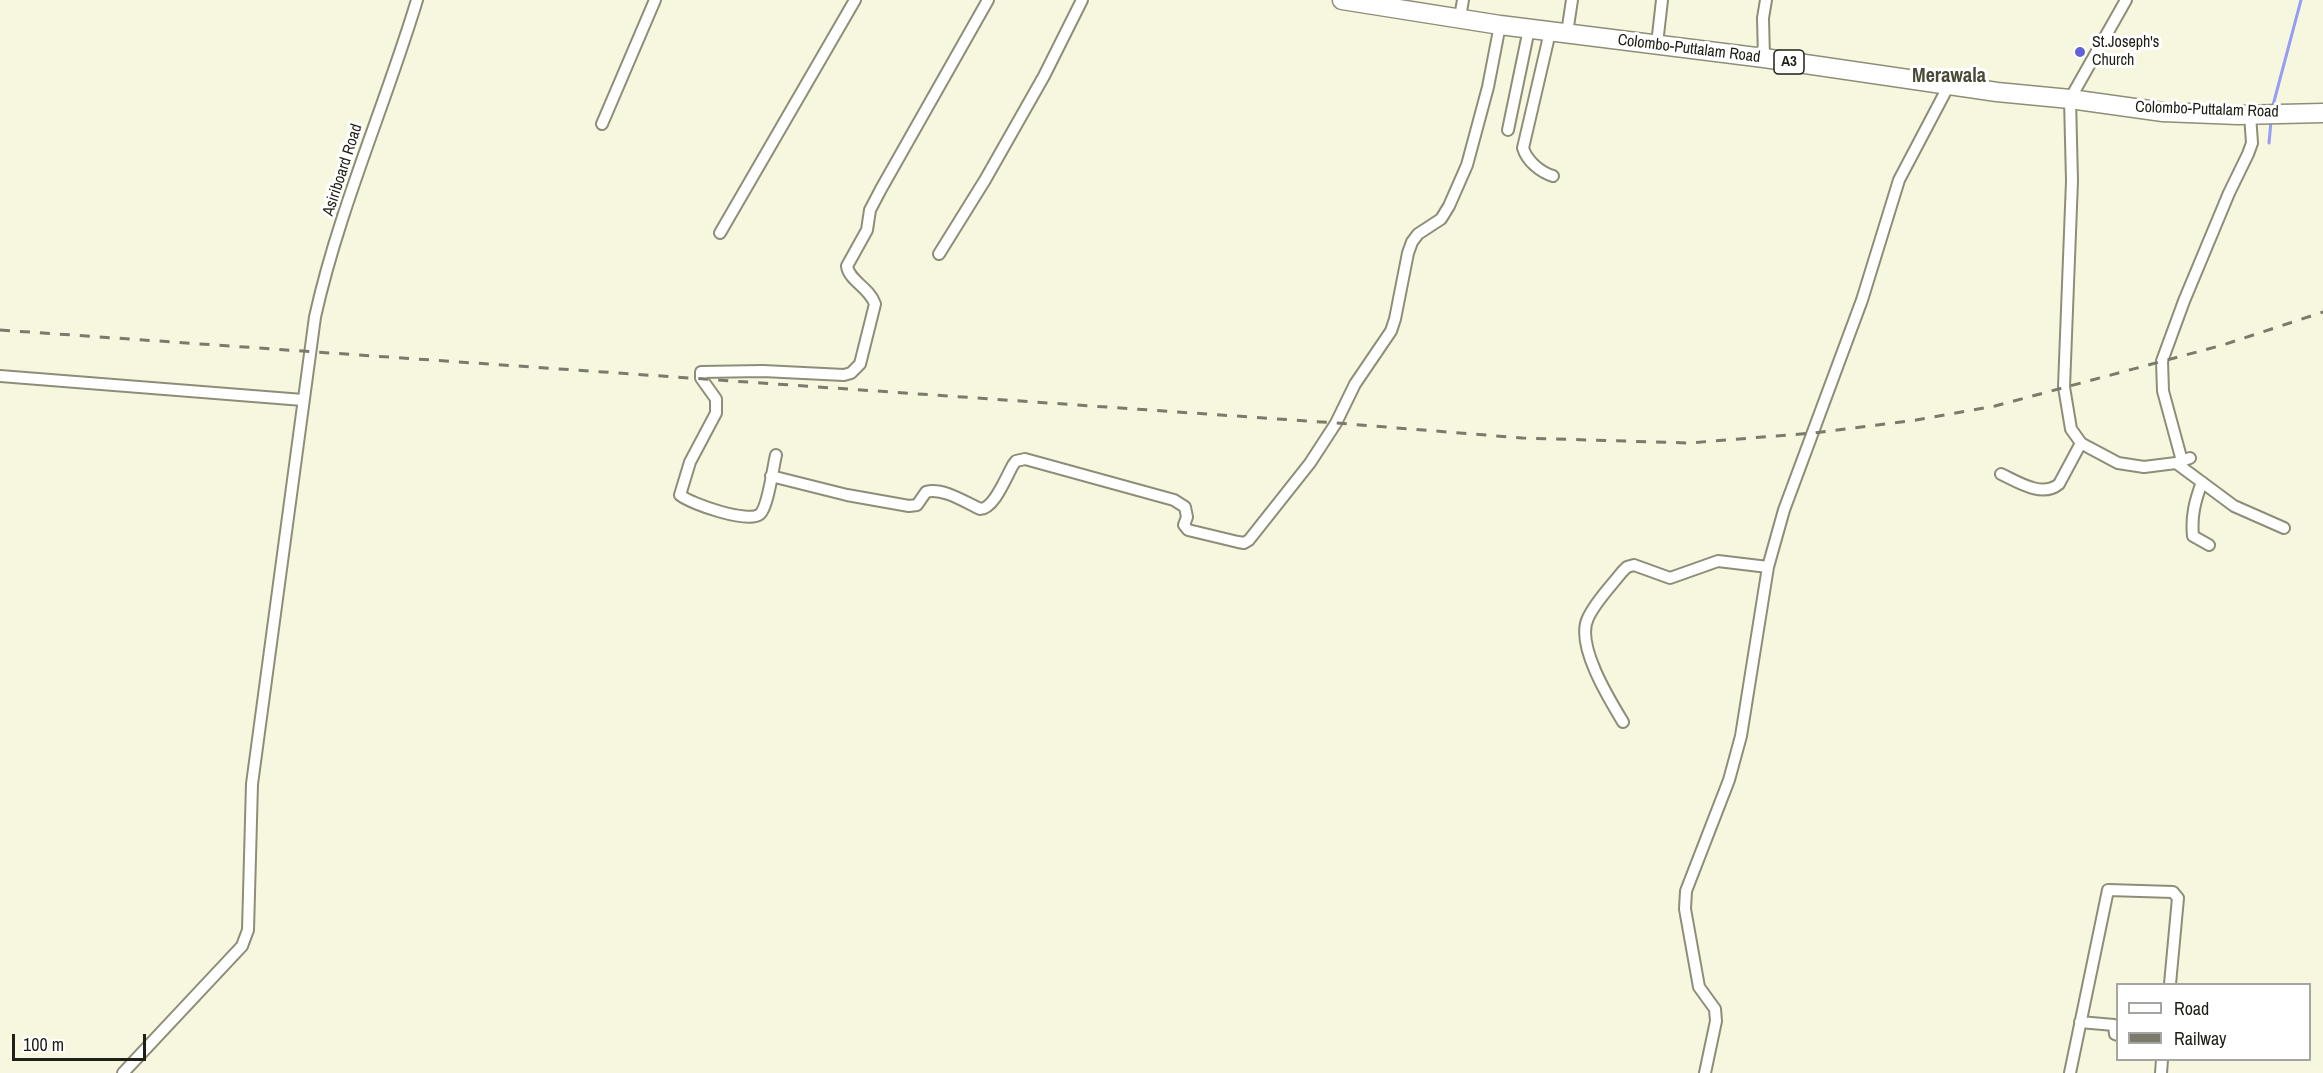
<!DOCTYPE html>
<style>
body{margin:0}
#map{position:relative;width:2323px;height:1073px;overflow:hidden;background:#f6f7de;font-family:"Archivo Narrow",sans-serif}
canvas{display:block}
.legend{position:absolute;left:2116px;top:983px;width:195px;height:78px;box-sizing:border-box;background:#fff;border:2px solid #a5a5a2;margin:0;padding:8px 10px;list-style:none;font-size:18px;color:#1f1f16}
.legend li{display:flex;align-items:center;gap:12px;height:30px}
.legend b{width:30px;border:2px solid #a5a5a2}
.scale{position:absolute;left:12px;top:1034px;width:134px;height:27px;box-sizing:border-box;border:3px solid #1f1f16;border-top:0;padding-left:8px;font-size:18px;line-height:21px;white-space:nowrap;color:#1f1f16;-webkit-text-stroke:4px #fff;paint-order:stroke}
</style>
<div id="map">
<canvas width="2323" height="1073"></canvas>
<ul class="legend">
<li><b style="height:8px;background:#fff"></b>Road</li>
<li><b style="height:8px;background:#7a7b6b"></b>Railway</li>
</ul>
<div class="scale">100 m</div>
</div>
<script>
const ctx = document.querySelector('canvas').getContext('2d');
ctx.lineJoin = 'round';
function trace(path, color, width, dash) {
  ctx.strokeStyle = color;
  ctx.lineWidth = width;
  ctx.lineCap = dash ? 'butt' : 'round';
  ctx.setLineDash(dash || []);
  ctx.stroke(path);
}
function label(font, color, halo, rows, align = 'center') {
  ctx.font = font + ' "Archivo Narrow",sans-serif';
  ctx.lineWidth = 6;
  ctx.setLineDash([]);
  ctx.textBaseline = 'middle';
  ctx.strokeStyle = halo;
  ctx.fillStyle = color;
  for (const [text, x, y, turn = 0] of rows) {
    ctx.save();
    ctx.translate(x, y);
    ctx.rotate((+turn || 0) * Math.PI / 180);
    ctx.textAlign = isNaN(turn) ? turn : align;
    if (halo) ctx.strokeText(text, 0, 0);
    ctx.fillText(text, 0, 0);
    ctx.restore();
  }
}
trace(new Path2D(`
 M2272 109 2301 0
 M2269 143 2271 121`), '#959df5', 3);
const street = new Path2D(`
 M2126 0 2070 99 2072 181 2064 387 2071 429 2081 443 2088 447 2118 463 2144 467 2176 463 2190 458
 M1460 17 1463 0
 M1550 32 1523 148C1527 161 1540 172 1553 176
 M1567 33 1572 0
 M1657 44 1662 0
 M1764 58 1763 18 1766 0
 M602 124 655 0
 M1508 130 1529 29
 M720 233 855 0
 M939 254 985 180 1044 76 1082 0
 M0 376 303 400
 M776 455C773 467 768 507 760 514 749 524 691 504 680 495L690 462 716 413V399L701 378V372L763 371 844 375 851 373 860 364 875 304C869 287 849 281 847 266L867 230 870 210 881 189 988 0
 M2182 461 2163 391 2162 361 2184 301 2229 193 2248 154 2252 143 2250 115
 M2176 463 2234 506 2284 528
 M2001 474C2018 482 2042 498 2059 484L2081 443
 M771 476 847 495 909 506 917 505 926 492C942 487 965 502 980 509 994 509 1006 477 1013 465L1016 461 1025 459 1174 500 1185 507 1187 517 1184 525 1188 530 1238 542 1244 543 1249 540 1310 463 1336 423 1355 384 1391 331 1395 319 1408 253 1412 242 1418 234 1441 219 1449 206 1467 165 1488 87 1500 25
 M2202 482C2195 501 2191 516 2193 536L2209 545
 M1623 722C1609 699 1575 644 1588 618 1595 602 1611 586 1622 572L1627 567 1634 565 1670 578 1718 561 1768 567
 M2080 1022 2114 1025 2115 1034 2118 1035
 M123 1073 242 946 248 930 252 784 315 317C339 209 385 106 417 0
 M1705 1073 1716 1021 1715 1009 1699 987 1685 909 1686 891 1729 780 1741 736 1768 567 1784 510 1862 300 1899 180 1949 85
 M2070 1073 2108 890 2173 892 2178 898 2170 984
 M2161 1073 2162 1060`);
const highway = new Path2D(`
 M1342 0 1500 25 1764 58 1997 92 2070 99 2163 112 2238 115 2323 113`);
trace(street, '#8e8e78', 14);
trace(highway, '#8e8e78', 21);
trace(street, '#fff', 10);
trace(highway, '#fff', 18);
trace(new Path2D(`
 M0 330 1336 423 1522 438 1689 443 1813 433 1916 420 1995 406 2223 345 2323 312`), '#7a7b6b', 3, [10, 10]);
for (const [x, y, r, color] of [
 [2080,52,6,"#6161da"]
]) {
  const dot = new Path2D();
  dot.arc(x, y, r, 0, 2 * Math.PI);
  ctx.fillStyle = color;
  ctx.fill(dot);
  trace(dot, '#fff', 2);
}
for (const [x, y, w] of [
 [1789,62,30]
]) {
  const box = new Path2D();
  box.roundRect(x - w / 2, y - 12, w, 24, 4.5);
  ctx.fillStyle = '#fff';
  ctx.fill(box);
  trace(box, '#1f1f16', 1.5);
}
label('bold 15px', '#1f1f16', null, [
 ["A3",1789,62]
]);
label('16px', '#1f1f16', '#fff', [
 ["St.Joseph's",2092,43],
 ["Church",2092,61]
], 'left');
label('16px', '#1f1f16', '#fff', [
 ["Colombo-Puttalam Road",1689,49,7],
 ["Colombo-Puttalam Road",2207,110,2],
 ["Asiriboard Road",343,170,-72]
]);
label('bold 20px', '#4a4a36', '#fff', [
 ["Merawala",1949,77]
]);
</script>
